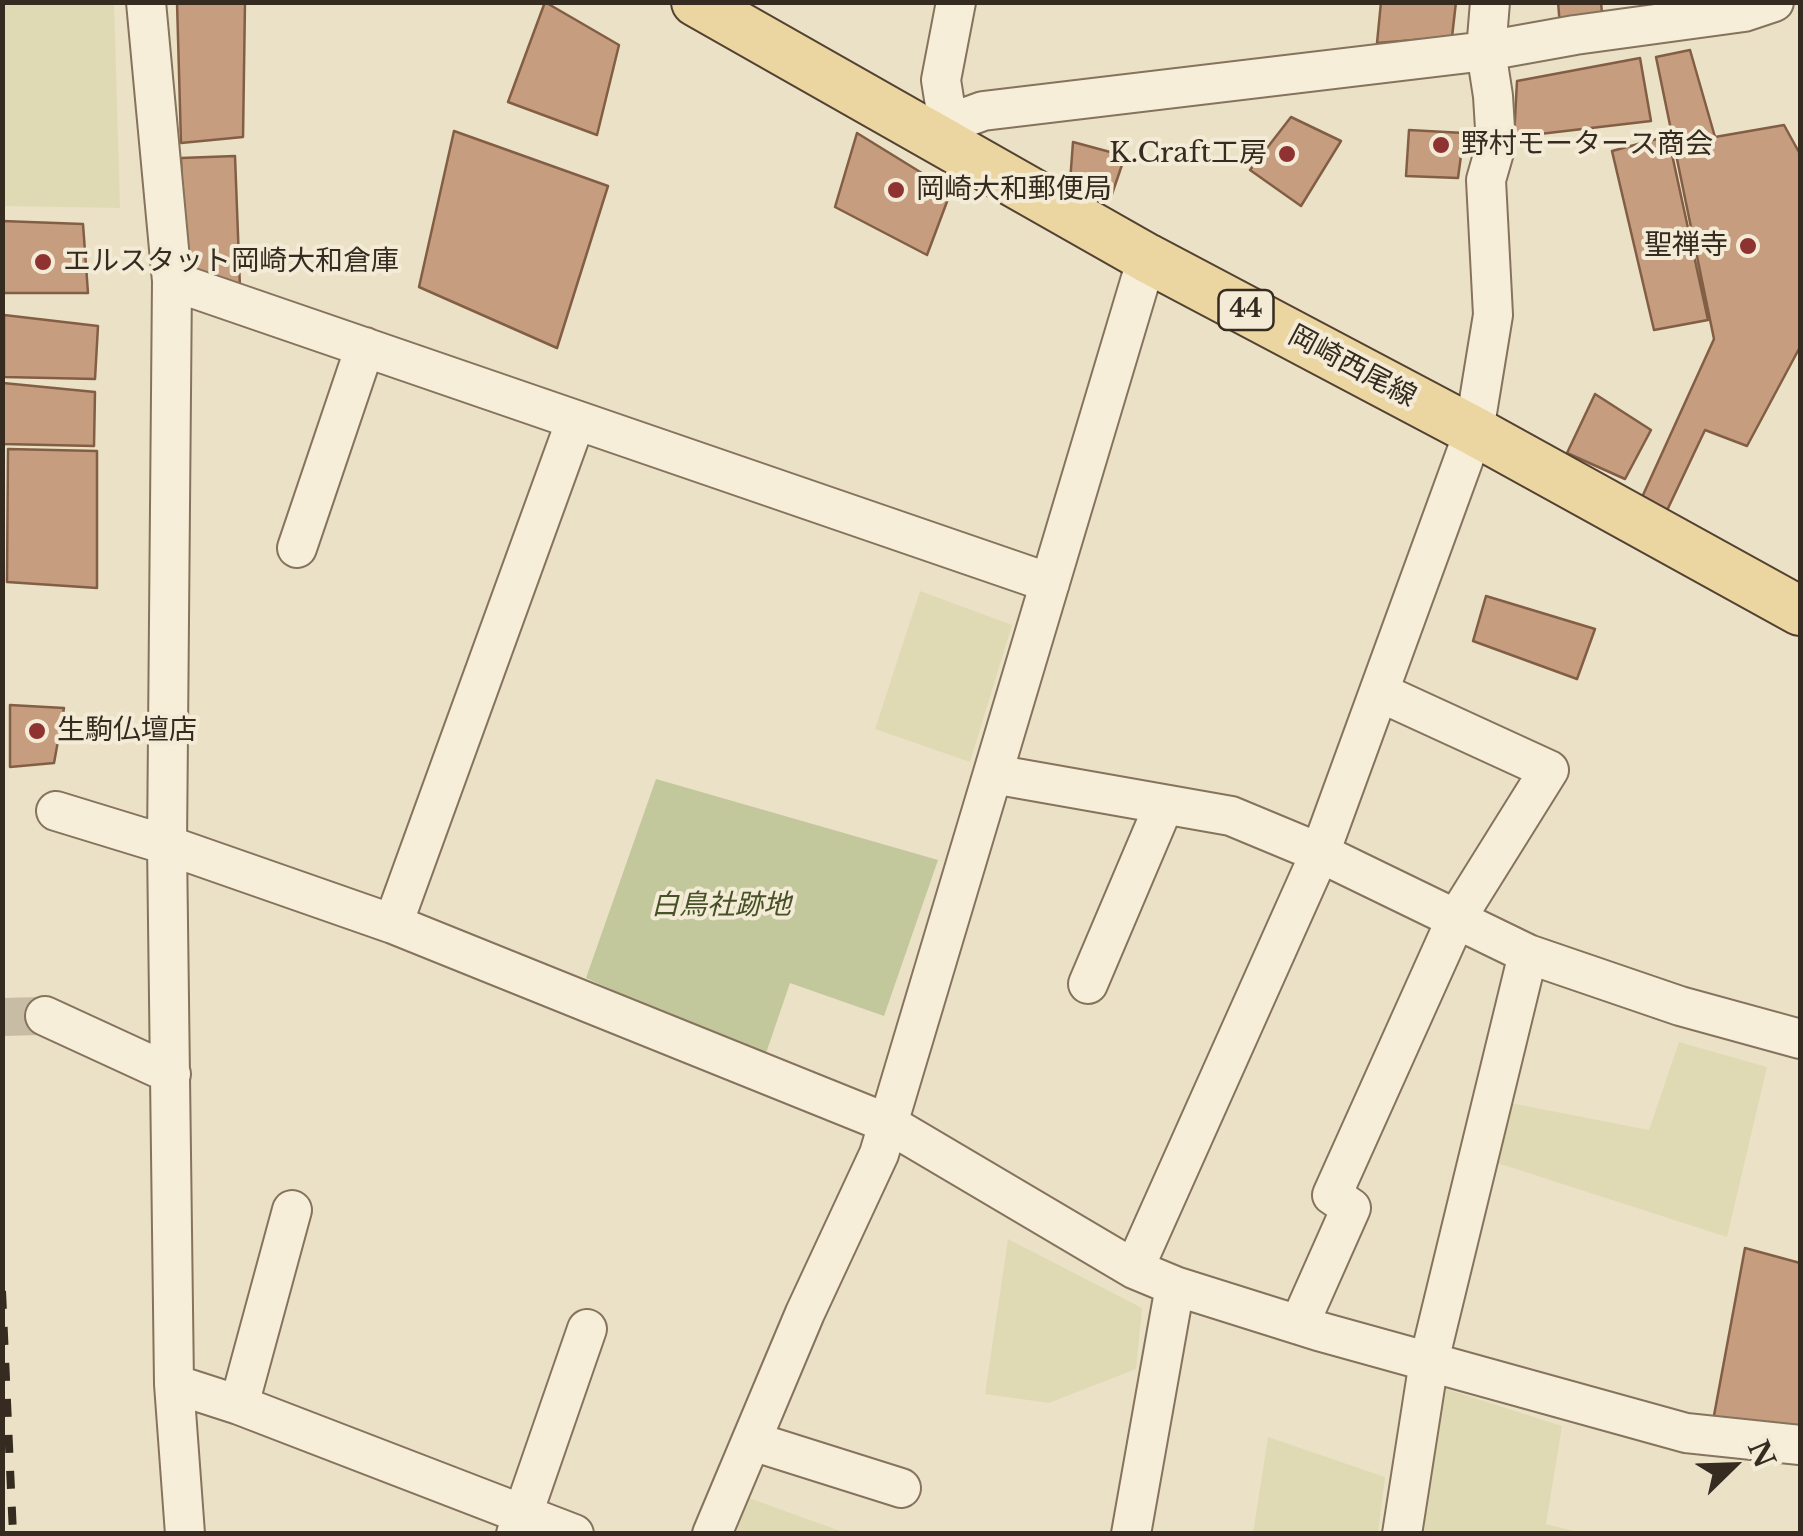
<!DOCTYPE html>
<meta charset="utf-8">
<style>
body{margin:0}
#map{position:relative;width:1803px;height:1536px;overflow:hidden;background:#ebe1c6;font-family:"Libre Baskerville",serif}
canvas{display:block}
.frame{position:absolute;inset:0;border:5px solid #362b20;pointer-events:none}
.north{position:absolute;left:1683px;top:1416px;width:100px;height:100px;-webkit-text-stroke:8px #f3ebd5;paint-order:stroke;rotate:67deg;font-size:28px;font-weight:700;line-height:40px;text-align:center;color:#362b20}
.north::after{content:'';display:block;margin:auto;width:35px;height:45px;background:#362b20;clip-path:polygon(50% 0,100% 100%,50% 72%,0 100%)}
</style>
<div id="map">
<canvas width="1803" height="1536"></canvas>
<div class="frame"></div>
<div class="north">N</div>
</div>
<script>
const ctx = document.querySelector('canvas').getContext('2d');
ctx.lineJoin = 'round';
function paint(path, color) {
  ctx.fillStyle = color;
  ctx.fill(path, 'evenodd');
}
function trace(path, color, width, dash) {
  ctx.strokeStyle = color;
  ctx.lineWidth = width;
  ctx.lineCap = dash ? 'butt' : 'round';
  ctx.setLineDash(dash || []);
  ctx.stroke(path);
}
function label(font, color, halo, rows, align = 'center') {
  ctx.font = font + ' "Libre Baskerville","Noto Sans JP",serif';
  ctx.lineWidth = 8;
  ctx.setLineDash([]);
  ctx.textBaseline = 'middle';
  ctx.strokeStyle = halo;
  ctx.fillStyle = color;
  for (const [text, x, y, turn = 0] of rows) {
    ctx.save();
    ctx.translate(x, y);
    ctx.rotate((+turn || 0) * Math.PI / 180);
    ctx.textAlign = isNaN(turn) ? turn : align;
    if (halo) ctx.strokeText(text, 0, 0);
    ctx.fillText(text, 0, 0);
    ctx.restore();
  }
}
paint(new Path2D(`
 M3 2 114 3 120 208 3 206Z
 M920 591 1012 625 970 762 875 729Z
 M1679 1042 1767 1067 1727 1237 1491 1161 1505 1102 1649 1130Z
 M1008 1239 1142 1308 1136 1369 1049 1403 985 1394Z
 M1440 1387 1562 1426 1546 1524 1582 1533 1418 1534Z
 M1268 1437 1385 1477 1378 1533H1253Z
 M749 1498 846 1533H736Z`), '#e0dab4');
paint(new Path2D(`
 M656 779 938 860 884 1016 790 983 764 1059 586 978Z`), '#c2c89b');
const building = new Path2D(`
 M177 2H245L243 137 181 143Z
 M545 2 619 45 597 135 508 102Z
 M1381 2H1456L1452 37 1377 43Z
 M1558 2H1601L1603 24 1560 26Z
 M1690 50 1715 137 1784 125 1800 154V347L1747 446 1705 430 1662 521 1638 506 1714 339 1656 57Z
 M1640 58 1651 121 1514 137 1517 81Z
 M1291 117 1341 141 1301 206 1250 170Z
 M1409 130 1464 133 1458 178 1406 176Z
 M454 131 608 186 557 348 419 287Z
 M857 133 951 191 927 255 835 207Z
 M1668 136 1708 320 1654 330 1612 151Z
 M1073 142 1125 156 1110 200 1070 182Z
 M235 156 240 288 185 270 181 158Z
 M2 221 83 224 88 293H2Z
 M4 315 98 326 95 379 4 377Z
 M3 383 95 392 94 446 3 444Z
 M1595 394 1651 430 1625 479 1567 453Z
 M8 449 97 451V588L7 582Z
 M1486 596 1595 629 1577 679 1473 641Z
 M10 705 64 708 54 763 10 767Z
 M1745 1248 1800 1263V1431L1713 1421Z`);
paint(building, '#c69e7f');
trace(building, '#825e45', 2.5);
trace(new Path2D(`
 M2 1017 45 1016`), '#c7bda5', 38, [38, 19]);
const minor = new Path2D(`
 M146 2 172 281 167 845 174 1384 185 1534
 M948 124 941 80 956 2
 M926 132 983 111 1486 51 1490 2
 M172 281 1050 583
 M297 548 365 347
 M993 774 1231 816 1320 853 1528 954 1680 1006 1800 1039
 M56 811 167 845 393 924 887 1123 1134 1269 1175 1286 1318 1331 1686 1433 1800 1445
 M393 924 576 420
 M1088 984 1164 805
 M45 1016 171 1074
 M1134 1269 1320 853 1474 431 1493 315 1486 180 1496 145 1493 96 1486 51 1575 35 1744 12 1774 2
 M1299 1325 1351 1208 1332 1195 1456 919 1549 770 1379 692
 M174 1384 239 1405 574 1534
 M239 1405 292 1210
 M752 1441 901 1488
 M516 1534 587 1329
 M712 1534 805 1313 879 1154 1147 258
 M1131 1534 1175 1286
 M1402 1534 1429 1361 1528 954`);
const major = new Path2D(`
 M696 2 1147 258 1474 431 1800 611`);
trace(minor, '#85735d', 42);
trace(major, '#534131', 52);
trace(minor, '#f6eed9', 38);
trace(major, '#ebd5a1', 48);
trace(new Path2D(`
 M2 1291 13 1534`), '#362b20', 8, [18, 18]);
for (const [x, y, r, color] of [
 [1441,145,10,"#8f3332"],
 [1287,154,10,"#8f3332"],
 [896,190,10,"#8f3332"],
 [1748,246,10,"#8f3332"],
 [43,262,10,"#8f3332"],
 [37,731,10,"#8f3332"]
]) {
  const dot = new Path2D();
  dot.arc(x, y, r, 0, 2 * Math.PI);
  ctx.fillStyle = color;
  ctx.fill(dot);
  trace(dot, '#f3ebd5', 4);
}
for (const [x, y, w] of [
 [1246,310,55]
]) {
  const box = new Path2D();
  box.roundRect(x - w / 2, y - 20, w, 40, 8);
  ctx.fillStyle = '#f3ebd5';
  ctx.fill(box);
  trace(box, '#362b20', 2.5);
}
label('bold 25px', '#362b20', null, [
 ["44",1246,310]
]);
label('28px', '#362b20', '#f3ebd5', [
 ["野村モータース商会",1461,145],
 ["K.Craft工房",1267,154,"right"],
 ["岡崎大和郵便局",916,190],
 ["聖禅寺",1728,246,"right"],
 ["エルスタット岡崎大和倉庫",63,262],
 ["生駒仏壇店",57,731]
], 'left');
label('28px', '#362b20', '#f3ebd5', [
 ["岡崎西尾線",1352,367,28]
]);
label('italic 28px', '#465128', '#f3ebd5', [
 ["白鳥社跡地",721,906]
]);
</script>
